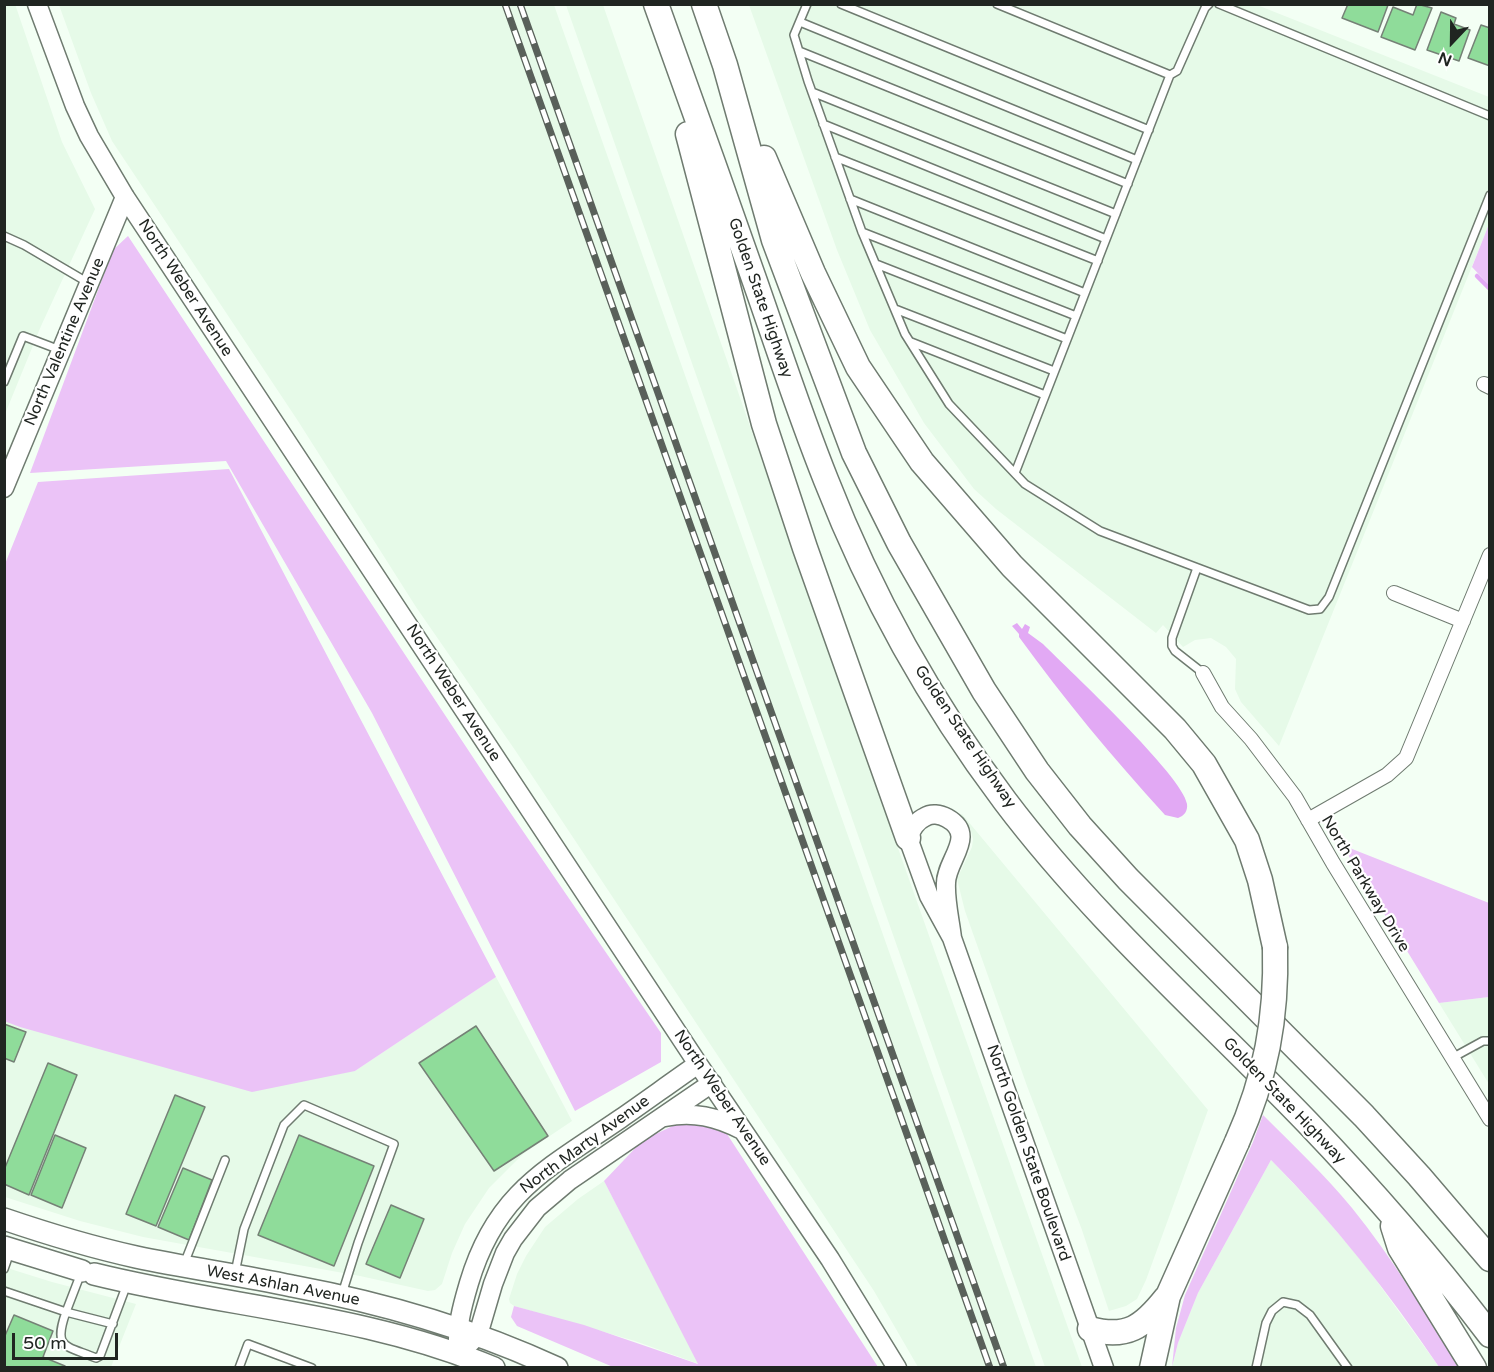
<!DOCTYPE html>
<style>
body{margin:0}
#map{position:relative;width:1494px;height:1372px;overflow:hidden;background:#f3fff4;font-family:"Varela Round",sans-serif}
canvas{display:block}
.frame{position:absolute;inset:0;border:6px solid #202521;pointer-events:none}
.north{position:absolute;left:1422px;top:12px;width:60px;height:60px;-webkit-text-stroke:4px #fff;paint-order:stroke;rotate:202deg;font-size:16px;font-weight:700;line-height:24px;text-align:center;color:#202521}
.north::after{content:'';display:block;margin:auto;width:21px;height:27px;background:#202521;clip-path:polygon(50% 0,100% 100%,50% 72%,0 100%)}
.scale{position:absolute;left:12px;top:1333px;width:106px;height:27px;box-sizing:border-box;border:3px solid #202521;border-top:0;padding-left:8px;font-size:18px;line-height:21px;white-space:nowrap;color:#202521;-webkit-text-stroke:4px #fff;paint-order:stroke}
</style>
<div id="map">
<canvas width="1494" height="1372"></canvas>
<div class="frame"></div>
<div class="north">N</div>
<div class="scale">50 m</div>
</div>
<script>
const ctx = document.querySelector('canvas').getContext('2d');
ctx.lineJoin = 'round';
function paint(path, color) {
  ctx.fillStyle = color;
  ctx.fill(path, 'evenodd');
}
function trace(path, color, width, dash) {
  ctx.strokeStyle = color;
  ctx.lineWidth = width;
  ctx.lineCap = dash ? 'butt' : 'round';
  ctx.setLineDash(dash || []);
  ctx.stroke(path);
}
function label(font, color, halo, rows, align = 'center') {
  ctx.font = font + ' "Varela Round",sans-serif';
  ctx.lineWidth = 4.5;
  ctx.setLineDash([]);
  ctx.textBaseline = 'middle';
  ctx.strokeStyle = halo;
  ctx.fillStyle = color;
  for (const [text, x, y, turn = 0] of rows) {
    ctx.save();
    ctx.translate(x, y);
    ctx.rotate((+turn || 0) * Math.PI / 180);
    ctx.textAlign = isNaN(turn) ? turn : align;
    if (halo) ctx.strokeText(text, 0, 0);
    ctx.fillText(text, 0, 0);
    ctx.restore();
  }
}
paint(new Path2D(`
 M15 4 62 142 95 209 41 326 5 414 4 5Z
 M59 5H554L1036 1367H918L874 1291 515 750 416 607 298 421 112 141 91 93Z
 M566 5H603L849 710 1082 1367H1045Z
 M749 5H1257L1489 97V224L1279 746 1241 702 1235 689 1236 659 1226 647 1211 638 1195 640 1183 647 1163 625 1156 633 996 509 974 489 924 423 870 330 837 250Z
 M962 814 1208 1110 1146 1280 1137 1299 1126 1306 1109 1311 1082 1230 1027 1086 965 911 957 879 972 847 973 839 971 831 960 815Z
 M496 977 572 1121 523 1154 489 1188 465 1224 452 1253 442 1284 435 1290 428 1291 360 1276 143 1237 80 1221 5 1197 4 1021 19 1026 355 1071Z
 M1489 997V1084L1439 1003Z
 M1271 1160 1321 1213 1365 1265 1439 1367 1172 1368 1178 1343 1198 1293Z
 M604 1181 699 1364 635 1341 514 1306 510 1303 509 1299 517 1274 526 1256 545 1227 578 1199Z
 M4 1267 52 1282 136 1304 111 1367H5Z`), '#e6fae8');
paint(new Path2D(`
 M1489 224V285L1472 267Z
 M128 236 488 780 661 1033V1062L575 1111 372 713 226 461 30 473 113 250Z
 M229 469 496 977 355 1071 252 1092 20 1027 4 1021 5 564 38 482Z
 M1342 845 1489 903V997L1439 1003Z
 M1263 1115C1293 1145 1325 1175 1352 1208 1392 1257 1425 1314 1460 1367H1439C1389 1293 1334 1223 1271 1160L1198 1293 1178 1343 1172 1367 1176 1328 1185 1295 1253 1142Z
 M677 1124H700L727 1134 878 1367H613L517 1326 511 1317 514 1306 584 1325 698 1364 604 1181 643 1140Z`), '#ebc3f7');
paint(new Path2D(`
 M1017 623 1022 629 1025 624 1030 627 1028 633 1043 644C1069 670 1183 776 1187 804 1188 811 1184 816 1178 818L1165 815C1113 758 1064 699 1019 637V634L1012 626Z`), '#e2a9f4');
trace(new Path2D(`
 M1477 276 1490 289`), '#e2a9f4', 4.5);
const building = new Path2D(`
 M1348 4 1388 5 1378 32 1342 18Z
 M1417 4 1432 8 1415 50 1381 37 1393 7 1413 15Z
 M1441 12 1456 18 1454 24 1470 30 1459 61 1427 50Z
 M1481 25 1490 28V66L1468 58Z
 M4 1024 26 1032 14 1062 4 1058Z
 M476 1026 548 1136 494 1171 419 1063Z
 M48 1063 77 1075 29 1195 4 1184V1170Z
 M175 1095 205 1107 156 1226 126 1214Z
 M55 1135 86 1148 62 1208 31 1195Z
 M299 1135 374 1166 334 1266 258 1235Z
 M183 1168 212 1180 189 1240 158 1227Z
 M391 1205 424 1219 400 1278 366 1264Z
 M14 1315 53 1331 43 1357 65 1366V1368H4V1338Z`);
paint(building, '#8fdc9a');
trace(building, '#758176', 1.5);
const lane = new Path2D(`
 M807 4 794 35 808 81 862 232 905 334 949 404 1025 484 1100 531 1309 610 1320 609 1329 597 1490 195
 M841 4 1149 130
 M997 4 1170 75 1177 71 1205 8 1209 4
 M1219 4 1490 116
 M800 22 1137 160
 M799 51 1128 184
 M812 92 1116 214
 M823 124 1106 239
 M835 157 1098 261
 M850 199 1085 293
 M862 232 1076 316
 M4 236 24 245 87 282
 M876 264 1067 339
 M895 309 1054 371
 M911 342 1045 395
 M4 382 23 336 60 350
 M1015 473 1170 75
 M1197 568 1172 638V646L1175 651 1203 673
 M1452 1058 1483 1041H1490
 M184 1264 225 1160
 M4 1269 10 1252
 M81 1273 66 1312 113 1324
 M235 1273 244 1229 284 1125 304 1105 394 1144 358 1243 342 1294
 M4 1291 66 1312C53 1349 65 1345 96 1358L100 1356 127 1284
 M239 1368 248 1344 312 1368
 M1256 1368 1266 1323 1272 1311 1283 1302 1297 1305 1310 1315 1348 1368`);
const street = new Path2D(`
 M1484 384 1490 387
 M1394 593 1463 621
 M1203 673 1222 707 1251 739 1295 797 1333 863 1490 1119
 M1308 820 1387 775 1406 758 1490 555`);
const secondary = new Path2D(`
 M37 4 75 106 89 136 125 197 698 1064 830 1259 897 1368
 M4 488 125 197
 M952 938C950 920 945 901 946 883 946 860 978 835 947 818 940 814 931 813 925 817 916 821 911 830 908 838L929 896 952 938 1104 1368
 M665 1117C693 1111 717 1117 742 1130
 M468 1345 478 1335 493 1284 505 1253 513 1239 537 1208 570 1180 712 1083
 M458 1354C457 1325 461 1310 469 1283 496 1192 547 1169 620 1119 646 1101 672 1082 698 1064`);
const primary = new Path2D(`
 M4 1219C48 1234 91 1247 136 1257 188 1268 240 1275 292 1286 383 1303 473 1329 557 1368
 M4 1247 82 1271
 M94 1274C226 1307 367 1314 494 1368`);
const highway = new Path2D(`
 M656 4C689 95 721 185 753 276 777 344 799 413 826 480 870 593 932 704 1005 801 1094 919 1205 1016 1307 1122 1372 1190 1433 1260 1490 1335
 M704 4 725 65 774 240 854 453 899 543 984 691 1037 771 1080 826 1128 879 1364 1116 1419 1176 1490 1259
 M688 134 764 424 805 548 908 838
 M764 158 813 273 858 367 922 462 1012 566 1175 729 1204 764 1247 840 1260 880 1275 947
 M1393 1226 1400 1248 1474 1368
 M1090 1329C1127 1339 1143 1327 1166 1298
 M1152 1368 1168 1296 1237 1142`);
trace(lane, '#6f7b70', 10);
trace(street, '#6f7b70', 16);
trace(secondary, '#6f7b70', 21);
trace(primary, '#6f7b70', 24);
trace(highway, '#6f7b70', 27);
trace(lane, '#fff', 7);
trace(street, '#fff', 14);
trace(secondary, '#fff', 18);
trace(primary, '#fff', 21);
trace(highway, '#fff', 24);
const rail = new Path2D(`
 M505 4 990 1368
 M520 4 1004 1368`);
trace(rail, '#59605a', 7);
trace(rail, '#fff', 4.5, [14]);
const highwayBridge = new Path2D(`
 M1237 1142C1266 1077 1277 1018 1275 947`);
trace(highwayBridge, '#6f7b70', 27, []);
trace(highwayBridge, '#fff', 24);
label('16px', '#202521', '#fff', [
 ["North Weber Avenue",185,288,57],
 ["Golden State Highway",760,298,71],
 ["North Valentine Avenue",65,342,-67],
 ["North Weber Avenue",453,693,57],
 ["Golden State Highway",965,737,56],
 ["North Parkway Drive",1365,884,59],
 ["North Weber Avenue",722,1098,56],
 ["Golden State Highway",1284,1101,46],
 ["North Marty Avenue",585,1145,-36],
 ["North Golden State Boulevard",1028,1153,71],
 ["West Ashlan Avenue",283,1286,11]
]);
</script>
